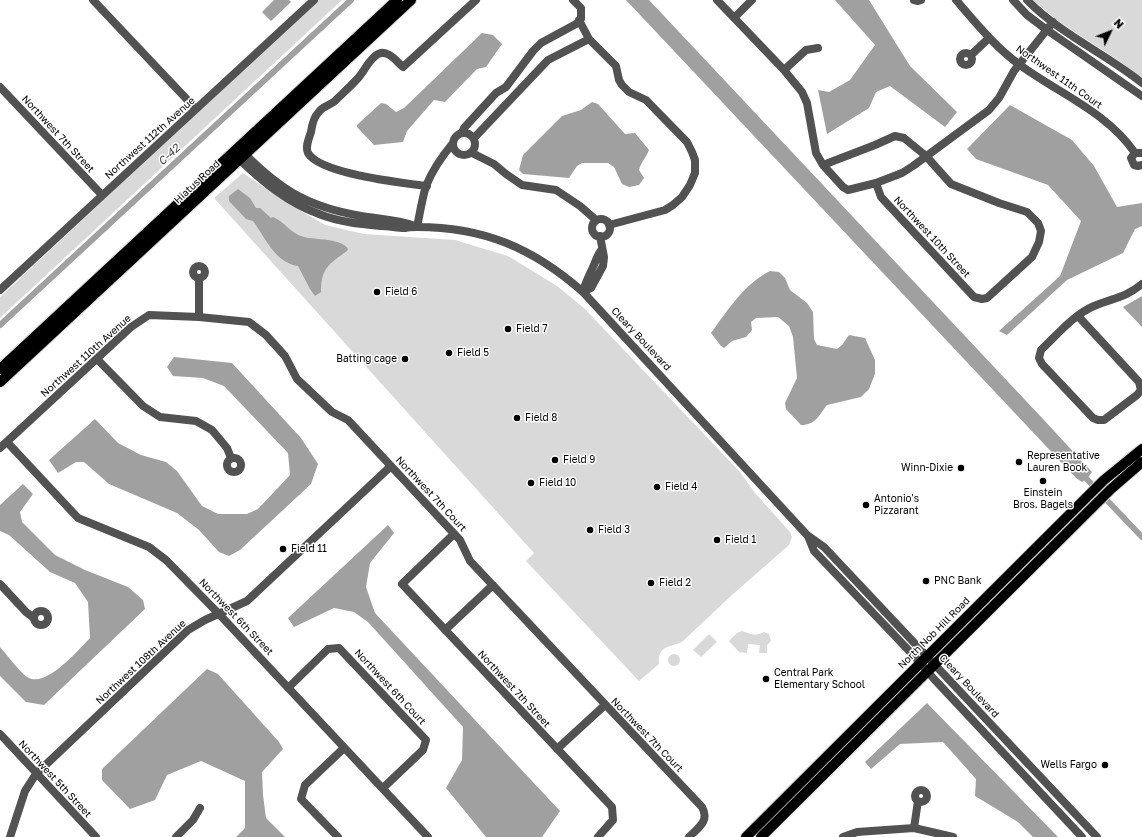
<!DOCTYPE html>
<style>
body{margin:0}
#map{position:relative;width:1142px;height:837px;overflow:hidden;background:#fff;font-family:"Golos Text",sans-serif}
canvas{display:block}
.north{position:absolute;left:1090px;top:12px;width:40px;height:40px;-webkit-text-stroke:3px #fff;paint-order:stroke;rotate:47deg;font-size:11px;font-weight:700;line-height:16px;text-align:center;color:#000}
.north::after{content:'';display:block;margin:auto;width:14px;height:18px;background:#000;clip-path:polygon(50% 0,100% 100%,50% 72%,0 100%)}
</style>
<div id="map">
<canvas width="1142" height="837"></canvas>
<div class="north">N</div>
</div>
<script>
const ctx = document.querySelector('canvas').getContext('2d');
ctx.lineJoin = 'round';
function paint(path, color) {
  ctx.fillStyle = color;
  ctx.fill(path, 'evenodd');
}
function trace(path, color, width, dash) {
  ctx.strokeStyle = color;
  ctx.lineWidth = width;
  ctx.lineCap = dash ? 'butt' : 'round';
  ctx.setLineDash(dash || []);
  ctx.stroke(path);
}
function label(font, color, halo, rows, align = 'center') {
  ctx.font = font + ' "Golos Text",sans-serif';
  ctx.lineWidth = 3;
  ctx.setLineDash([]);
  ctx.textBaseline = 'middle';
  ctx.strokeStyle = halo;
  ctx.fillStyle = color;
  for (const [text, x, y, turn = 0] of rows) {
    ctx.save();
    ctx.translate(x, y);
    ctx.rotate((+turn || 0) * Math.PI / 180);
    ctx.textAlign = isNaN(turn) ? turn : align;
    if (halo) ctx.strokeText(text, 0, 0);
    ctx.fillText(text, 0, 0);
    ctx.restore();
  }
}
paint(new Path2D(`
 M318 0H342L0 318V297Z
 M1033 0H1142V78L1118 60 1058 21Z
 M243 173 289 204 325 225 364 234 455 240 508 256 557 286 584 308 740 472 755 493 790 532 792 537 789 545 732 595 683 641C672 648 657 644 659 664L639 681 526 561 534 553 214 198Z
 M742 631C751 634 754 637 764 632L769 634 771 641 767 645V653H759L760 645 748 644 747 653 739 652 729 641 737 633Z
 M709 634 717 642 701 657 693 650Z
 M668 660a6 6 0 1 1 12 0a6 6 0 1 1-12 0Z`), '#d9d9d9');
paint(new Path2D(`
 M274 0H289L291 2 271 21 262 12Z
 M626 0H649L1043 419 1092 472 1089 476 1082 482 1076 478Z
 M835 0H869L910 66 957 112 945 127 890 86 876 92 869 108 827 134 818 90 829 92 850 80 875 45Z
 M482 33 493 35 502 44 486 67 477 69 445 102 434 100 407 131 403 142 374 145 357 127V125L381 103 386 104 396 112 404 108Z
 M592 102 598 104 625 134 635 133 649 150C646 158 641 162 639 170L644 178 639 185 629 187 622 184 614 167 608 163H582L577 166 569 178 523 174 519 170 523 155 562 116 581 110Z
 M1010 105 1072 140 1094 166 1117 207 1142 203V226L1135 229 1123 253 1067 280 1007 335 999 331 1060 276 1081 221 1048 185 976 159 967 149Z
 M238 189 250 198 256 208H260L271 218 273 217C285 222 291 234 304 237 315 240 342 238 348 249L347 251C329 264 321 268 321 292L315 296 310 289 298 266C275 263 265 237 253 221L246 219 229 201V196Z
 M770 271 779 272 785 278 790 290 807 303 813 312 814 339 817 345 837 349 842 345 849 335 865 338 875 360V374L869 389 861 397 827 405C819 415 816 425 801 425L786 409 785 403 797 378 793 337 789 326 778 317 756 318 751 322 752 330 746 337 732 341 724 348 721 346 711 333C728 310 744 284 770 271Z
 M1142 296V327L1123 307Z
 M174 357 232 363 301 438 318 464 311 484 240 550 229 556 219 552 199 530 177 513 109 484 84 462H76L58 473 49 460 95 419 118 443 141 455 166 462 177 471 202 506 218 514H247L258 509 290 475 288 453 224 386 203 378 173 376 167 367Z
 M23 484 33 494 20 512 22 522 55 555 85 570 128 587 143 600 145 609 44 705 26 702 0 676V647C6 654 21 673 27 677 46 689 78 650 90 638L88 602 75 583 50 572 9 535 0 531V505Z
 M388 525 394 533 370 563 366 587 375 613 560 811 542 837H486L446 788 462 760 463 727 368 622 354 612 334 608 294 627 288 618Z
 M207 669 218 674 279 742 283 749 262 772 263 795 266 818 285 837H236L245 828V781L201 761 167 775 155 800 130 809 102 780V769Z
 M927 703 1058 837H1033L1018 822 975 796 976 779 943 742 900 744 871 769 865 762Z`), '#a0a0a0');
trace(new Path2D(`
 M0 325 351 0
 M1081 473 1142 537`), '#a0a0a0', 6);
const major = new Path2D(`
 M0 369 397 0
 M0 382 411 0
 M746 837 1104 480 1142 449
 M761 837 1111 489 1142 462`);
trace(major, '#dbdbdb', 12);
trace(new Path2D(`
 M93 0 196 109
 M717 0 784 70 802 92 807 103 816 153 823 165 843 187 848 190 876 183 881 197 974 297 982 299 987 298 1032 257 1039 242 1041 231 1038 223 1027 212 999 203 951 184 926 156 904 138 895 136 875 145 823 165
 M914 0 918 1 921 0
 M956 0C976 23 995 47 1020 65 1058 93 1107 112 1135 153
 M1013 0 1027 15 1047 30 1142 96
 M1027 0C1060 34 1106 54 1142 83
 M734 18 752 0
 M579 20 589 39 616 66 619 80 622 85 629 92 646 100 687 142 692 152 695 160V173L690 185 682 197 673 205 665 210 609 225
 M960 59a6 6 0 1 1 12 0a6 6 0 1 1-12 0Z
 M971 55 989 38
 M784 70 806 50 818 48
 M0 87 102 195
 M453 144a11 11 0 1 1 22 0a11 11 0 1 1-22 0Z
 M462 133 464 128 496 93 506 87 533 51 541 43 576 24 581 19V8L573 0
 M474 138 548 60 589 39
 M240 152 245 154C282 191 309 207 361 216 379 219 397 219 415 226
 M472 153 494 164 506 174 522 185 556 190 580 206 596 220
 M1142 153H1135L1131 158 1134 165 1138 166 1142 165
 M237 154 239 159C263 182 288 203 319 214 339 222 360 224 381 226 389 226 397 228 405 228 409 227 413 227 417 227 484 227 533 248 583 292L807 535 824 547 1097 837
 M876 183 902 173 913 166 989 110 999 98 1014 71 1053 22
 M427 186C403 183 320 174 308 153 305 147 309 138 311 132 312 126 313 118 318 113 322 106 329 106 335 101 343 93 351 86 359 77 365 70 369 59 378 54 388 49 397 62 403 67L476 0
 M592 228a9 9 0 1 1 18 0a9 9 0 1 1-18 0Z
 M417 227C420 213 422 199 426 186 432 171 443 155 453 143
 M193 272a6 6 0 1 1 12 0a6 6 0 1 1-12 0Z
 M199 278V317
 M0 290 314 0
 M583 292 591 288 603 266 604 257 600 236
 M583 292C585 283 589 276 593 267 596 261 597 255 602 249
 M1078 316 1139 382 1141 390 1137 395 1104 420H1098L1093 418 1042 364 1039 358 1041 350C1057 335 1073 315 1094 306 1113 298 1125 298 1142 284
 M97 359 143 406 160 417 196 421 212 430 227 448 231 458
 M7 442 78 518 149 547 166 560 219 614 428 837
 M0 448 131 327 149 315 199 317 249 322 266 335 285 356 297 379 332 412 348 420 460 540 470 561 702 807C710 821 698 828 689 837
 M227 465a7 7 0 1 1 14 0a7 7 0 1 1-14 0Z
 M454 534 402 584 612 807 613 820 598 837
 M808 536 814 551 915 657 934 679 1082 837
 M0 584 26 612 34 618
 M34 618a7 7 0 1 1 14 0a7 7 0 1 1-14 0Z
 M445 630 493 585
 M288 688 328 649 339 648 426 740 423 750 383 788
 M0 734 96 837
 M557 749 605 705
 M915 796a6 6 0 1 1 12 0a6 6 0 1 1-12 0Z
 M914 828 918 801
 M10 837 25 791 36 774 188 630 205 620 247 601 391 466
 M176 837 193 820 200 808
 M338 837 301 799 305 785 344 748
 M843 837 857 832 914 828 953 837`), '#525252', 8);
trace(major, '#000', 10);
for (const [x, y, r, color] of [
 [377,292,4,"#000"],
 [508,329,4,"#000"],
 [449,353,4,"#000"],
 [405,359,4,"#000"],
 [517,418,4,"#000"],
 [555,460,4,"#000"],
 [1019,462,4,"#000"],
 [961,468,4,"#000"],
 [1043,481,4,"#000"],
 [531,483,4,"#000"],
 [657,487,4,"#000"],
 [866,505,4,"#000"],
 [590,530,4,"#000"],
 [717,540,4,"#000"],
 [283,549,4,"#000"],
 [926,581,4,"#000"],
 [651,583,4,"#000"],
 [766,679,4,"#000"],
 [1105,765,4,"#000"]
]) {
  const dot = new Path2D();
  dot.arc(x, y, r, 0, 2 * Math.PI);
  ctx.fillStyle = color;
  ctx.fill(dot);
  trace(dot, '#fff', 1.5);
}
label('10px', '#000', '#fff', [
 ["Northwest 11th Court",1059,77,35],
 ["Northwest 7th Street",58,134,47],
 ["Northwest 112th Avenue",150,138,-42],
 ["Hiatus Road",197,182,-43],
 ["Northwest 10th Street",932,237,47],
 ["Cleary Boulevard",641,339,47],
 ["Northwest 110th Avenue",86,356,-42],
 ["Northwest 7th Court",431,494,47],
 ["Northwest 6th Street",236,617,46],
 ["North Nob Hill Road",934,633,-45],
 ["Northwest 108th Avenue",141,662,-43],
 ["Cleary Boulevard",969,686,47],
 ["Northwest 6th Court",390,687,47],
 ["Northwest 7th Street",514,689,47],
 ["Northwest 7th Court",647,735,46],
 ["Northwest 5th Street",55,779,47]
]);
label('10px', '#000', '#fff', [
 ["Field 6",385,292],
 ["Field 7",516,329],
 ["Field 5",457,353],
 ["Batting cage",397,359,"right"],
 ["Field 8",525,418],
 ["Representative",1027,456],
 ["Lauren Book",1027,468],
 ["Field 9",563,460],
 ["Winn-Dixie",953,468,"right"],
 ["Field 10",539,483],
 ["Field 4",665,487],
 ["Einstein",1043,493,"center"],
 ["Bros. Bagels",1043,505,"center"],
 ["Antonio's",874,499],
 ["Pizzarant",874,511],
 ["Field 3",598,530],
 ["Field 1",725,540],
 ["Field 11",291,549],
 ["PNC Bank",934,581],
 ["Field 2",659,583],
 ["Central Park",774,673],
 ["Elementary School",774,685],
 ["Wells Fargo",1097,765,"right"]
], 'left');
label('italic 11px', '#414141', '#fff', [
 ["C-42",169,155,-43]
]);
</script>
